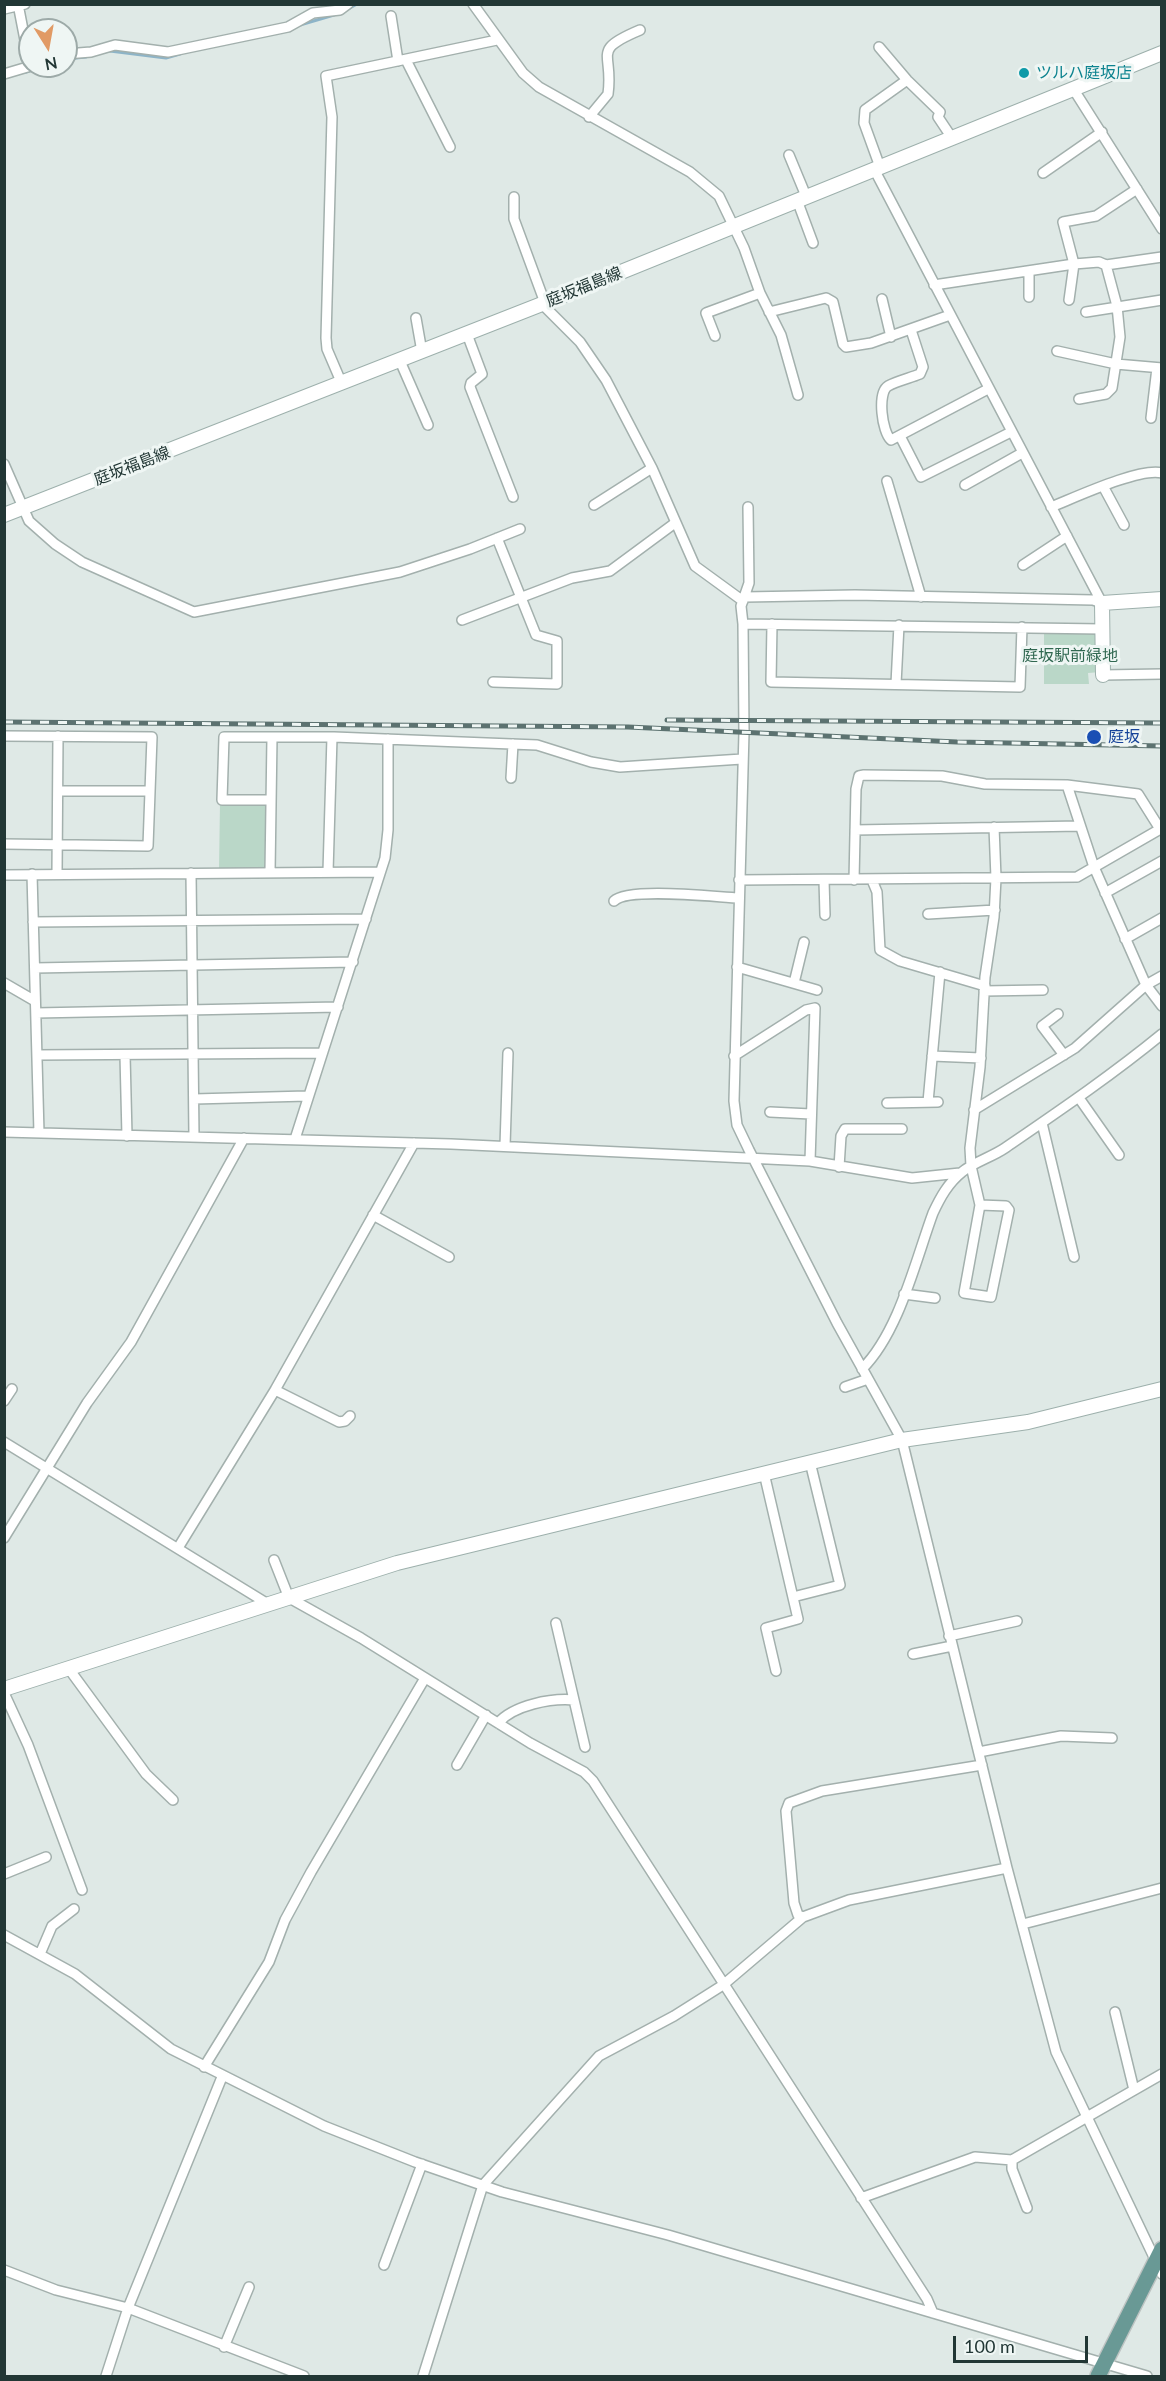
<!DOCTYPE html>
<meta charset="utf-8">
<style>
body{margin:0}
#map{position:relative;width:1166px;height:2381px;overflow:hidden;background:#dfe9e6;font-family:Lato,sans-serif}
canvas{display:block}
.frame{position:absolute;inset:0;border:6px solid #223735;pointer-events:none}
.north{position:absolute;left:18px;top:18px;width:60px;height:60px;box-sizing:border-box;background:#eff6f4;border:2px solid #9daaa8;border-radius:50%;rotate:169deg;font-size:16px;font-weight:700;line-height:24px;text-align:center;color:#223735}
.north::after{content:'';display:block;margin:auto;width:21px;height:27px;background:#e19a65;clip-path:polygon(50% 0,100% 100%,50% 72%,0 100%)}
.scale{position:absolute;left:953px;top:2336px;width:135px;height:27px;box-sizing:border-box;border:3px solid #223735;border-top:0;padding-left:8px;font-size:18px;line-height:21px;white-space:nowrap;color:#223735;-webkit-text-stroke:4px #eff6f4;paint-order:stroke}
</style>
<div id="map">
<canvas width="1166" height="2381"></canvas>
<div class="frame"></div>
<div class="north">N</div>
<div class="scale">100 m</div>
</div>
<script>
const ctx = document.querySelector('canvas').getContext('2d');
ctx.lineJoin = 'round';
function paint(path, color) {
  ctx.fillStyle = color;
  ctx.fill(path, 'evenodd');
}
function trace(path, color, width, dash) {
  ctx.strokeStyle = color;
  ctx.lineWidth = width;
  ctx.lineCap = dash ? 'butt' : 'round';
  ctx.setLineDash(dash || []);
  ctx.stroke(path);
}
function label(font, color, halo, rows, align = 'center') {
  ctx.font = font + ' Lato,"Noto Sans JP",sans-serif';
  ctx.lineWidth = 6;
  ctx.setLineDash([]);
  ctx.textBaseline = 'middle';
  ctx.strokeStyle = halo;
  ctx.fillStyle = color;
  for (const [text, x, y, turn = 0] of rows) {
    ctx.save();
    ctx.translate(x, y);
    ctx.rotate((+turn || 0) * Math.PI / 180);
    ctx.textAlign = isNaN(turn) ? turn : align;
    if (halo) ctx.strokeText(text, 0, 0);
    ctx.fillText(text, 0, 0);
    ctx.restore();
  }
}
paint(new Path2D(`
 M1044 630 1099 632 1101 672 1088 673 1089 684H1044Z
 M268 802 267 870 219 871 220 803Z`), '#bad7c8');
trace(new Path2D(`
 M348 9 357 4
 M300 25 334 15
 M110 51 166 58 180 54
 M66 59 86 57
 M26 72 44 66`), '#8db4c8', 3);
const street = new Path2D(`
 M18 4 30 66
 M473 4 523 73 539 87 690 172 719 196 744 248 760 293 781 335 798 395
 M4 9 25 4
 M391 16 398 61
 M879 47 907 80 940 112 938 117 952 138
 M66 54 91 52 115 45 168 52 288 27 313 13 340 10 348 4
 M406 60 450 147
 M4 74 31 66
 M1074 90 1162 229
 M589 117 608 94C614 52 590 51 640 30
 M789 155 806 196
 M880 167 864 123 865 110 907 80
 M874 169 1102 603
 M1043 173 1102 132
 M514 197V219L545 303
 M797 200 813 243
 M1029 271V297
 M934 285 1074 264 1099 262 1106 265
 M882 299 891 337
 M1069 300 1074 264 1063 222 1096 216 1137 189
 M542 304 580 342 606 380 652 468 695 566 743 601
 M769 312 826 298 833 302 843 344 846 347 871 343 950 315
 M1086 312 1162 300
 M416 318 422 352
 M911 330 923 367 920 374C910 378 897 381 888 386 877 393 882 432 891 440L988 389
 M467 334 482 374 471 383 470 387 513 497
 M715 336 706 313 760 293
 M1057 351 1116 364 1162 368
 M400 361 428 425
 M342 384 327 349 326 338 332 117 326 76 497 40
 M1079 399 1106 394 1112 388 1120 337 1117 306 1106 265 1162 257
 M1151 418 1157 368
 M900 436 921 477 1011 432
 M4 464 29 521 55 544 82 562 194 612 400 572 470 549 520 529
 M887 481 921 597
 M965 485 1022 453
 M1103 486 1124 525
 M594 505 652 468
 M1051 507C1074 498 1140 467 1162 473
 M1023 565 1067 536
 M745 597 855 595 1093 600 1102 603
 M462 620 572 578 610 571 675 523
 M743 624 741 606 749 583 748 507
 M772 624 771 682 1020 687 1022 627
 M1102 629 743 624 744 732 734 1101 737 1125 749 1150 837 1323 902 1440 1007 1868 1056 2052 1162 2274
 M1103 675 1162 674
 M493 682 557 684V641L536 635 497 538
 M896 684 899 625
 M4 736 152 737 148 846 4 844
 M511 778 513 744
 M1067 785 1094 867 1146 985 1162 1006
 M58 791H150
 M271 800H222L224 737H334L537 745 591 762 620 767 742 759
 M855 830 1080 826
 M270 872 272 737
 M328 872 332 737
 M191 873 194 1137
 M32 874 39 1133
 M57 874 58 736
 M4 875 380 872
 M739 880 1077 877 1162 828
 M824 880 825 915
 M854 880 856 789 859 776 864 775 942 776 985 784 1067 785 1138 794 1160 829
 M872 880 877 892 880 950 900 961 985 986
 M1105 893 1162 861
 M614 901C628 887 715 897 739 898
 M928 914 995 910
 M33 922 366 919
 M1125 939 1162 918
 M737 967 817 990
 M35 968 353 962
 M4 983 35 1001
 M794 983 804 942
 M984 991 1043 990
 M36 1013 338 1007
 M1058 1014 1042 1026 1064 1055
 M37 1055 322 1053
 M125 1055 127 1136
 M734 1056 806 1010 815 1008 810 1161
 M932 1056 981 1058
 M1079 1098 1119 1155
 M194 1099 307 1096
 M928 1102 940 972
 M887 1103 938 1102
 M974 1110 1075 1048 1146 985 1162 976
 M770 1112 811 1114
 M1042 1123 1074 1257
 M4 1132 451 1144 810 1161 912 1178 960 1173
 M295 1139 385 858 388 830V739
 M505 1146 508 1053
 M839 1167 841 1136 845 1129H902
 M980 1205 1006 1206 1009 1210 991 1297 964 1293 980 1205 971 1166 970 1148 980 1067 985 977 994 917 996 878 994 827
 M373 1215 449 1257
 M904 1294 935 1298
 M862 1369C899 1332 915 1262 933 1213 940 1198 948 1183 962 1172 974 1162 992 1157 1005 1148 1059 1111 1112 1075 1162 1034
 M845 1387 868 1379
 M275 1390 339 1422 345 1421 350 1416
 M4 1401 12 1389
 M4 1442 268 1604
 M764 1473 798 1619 766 1628 776 1671
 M4 1538 87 1403 131 1342 244 1138
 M178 1548 275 1390 414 1143
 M274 1560 287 1593 293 1600 361 1638 530 1743 584 1772 593 1781 927 2299 933 2313
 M793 1597 840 1585 810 1462
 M556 1623 585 1747
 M949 1636 1017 1621
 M913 1654 952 1646
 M69 1669 146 1774 173 1800
 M4 1693 28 1745 82 1890
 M498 1723C514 1705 551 1698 574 1700
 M979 1752 1061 1736 1112 1738
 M457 1765 486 1715
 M982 1765 822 1791 789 1803 786 1811 794 1903 798 1915 803 1917 849 1900 1007 1868
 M4 1874 46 1857
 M1023 1924 1162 1888
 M4 1935 75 1974 171 2049 324 2126 415 2162 502 2192 668 2235 1147 2376
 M40 1954 52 1926 74 1909
 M1115 2012 1134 2090
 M204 2067 269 1962 285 1920 311 1872 425 1678
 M861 2198 975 2157 1012 2160
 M1027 2208 1012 2169V2160L1162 2074
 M384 2265 422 2164
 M4 2270 56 2290 128 2308 304 2376
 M224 2347 249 2287
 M106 2376 128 2308 222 2077
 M423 2376 483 2185 599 2056 674 2016 723 1985 803 1917`);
const secondary = new Path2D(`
 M4 515 542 304 1162 53
 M1103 675 1102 603 1162 599
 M4 1689 397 1563 902 1440 1028 1422 1162 1389`);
const primary = new Path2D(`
 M1098 2376 1162 2249`);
trace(street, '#a3b0ad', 12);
trace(secondary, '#9db0ac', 16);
trace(primary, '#bdc3c2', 18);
trace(street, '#fff', 9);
trace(secondary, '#fff', 14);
trace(primary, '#699995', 15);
const rail = new Path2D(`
 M667 720 1162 723
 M4 722 628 727 957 742 1162 746`);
trace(rail, '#5c7270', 5);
trace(rail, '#eff6f4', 3, [9]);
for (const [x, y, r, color] of [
 [1024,73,6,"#0f9aa8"],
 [1094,737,8,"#1a4fb4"]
]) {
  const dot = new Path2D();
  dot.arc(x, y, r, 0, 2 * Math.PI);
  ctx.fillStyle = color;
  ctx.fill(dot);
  trace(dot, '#eff6f4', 2);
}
label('16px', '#0d838f', '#eff6f4', [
 ["ツルハ庭坂店",1036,73]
], 'left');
label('16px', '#223735', '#eff6f4', [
 ["庭坂福島線",584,287,-22],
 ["庭坂福島線",132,466,-21]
]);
label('16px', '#316851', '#eff6f4', [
 ["庭坂駅前緑地",1070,656]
]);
label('16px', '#164399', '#eff6f4', [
 ["庭坂",1108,737]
], 'left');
</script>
